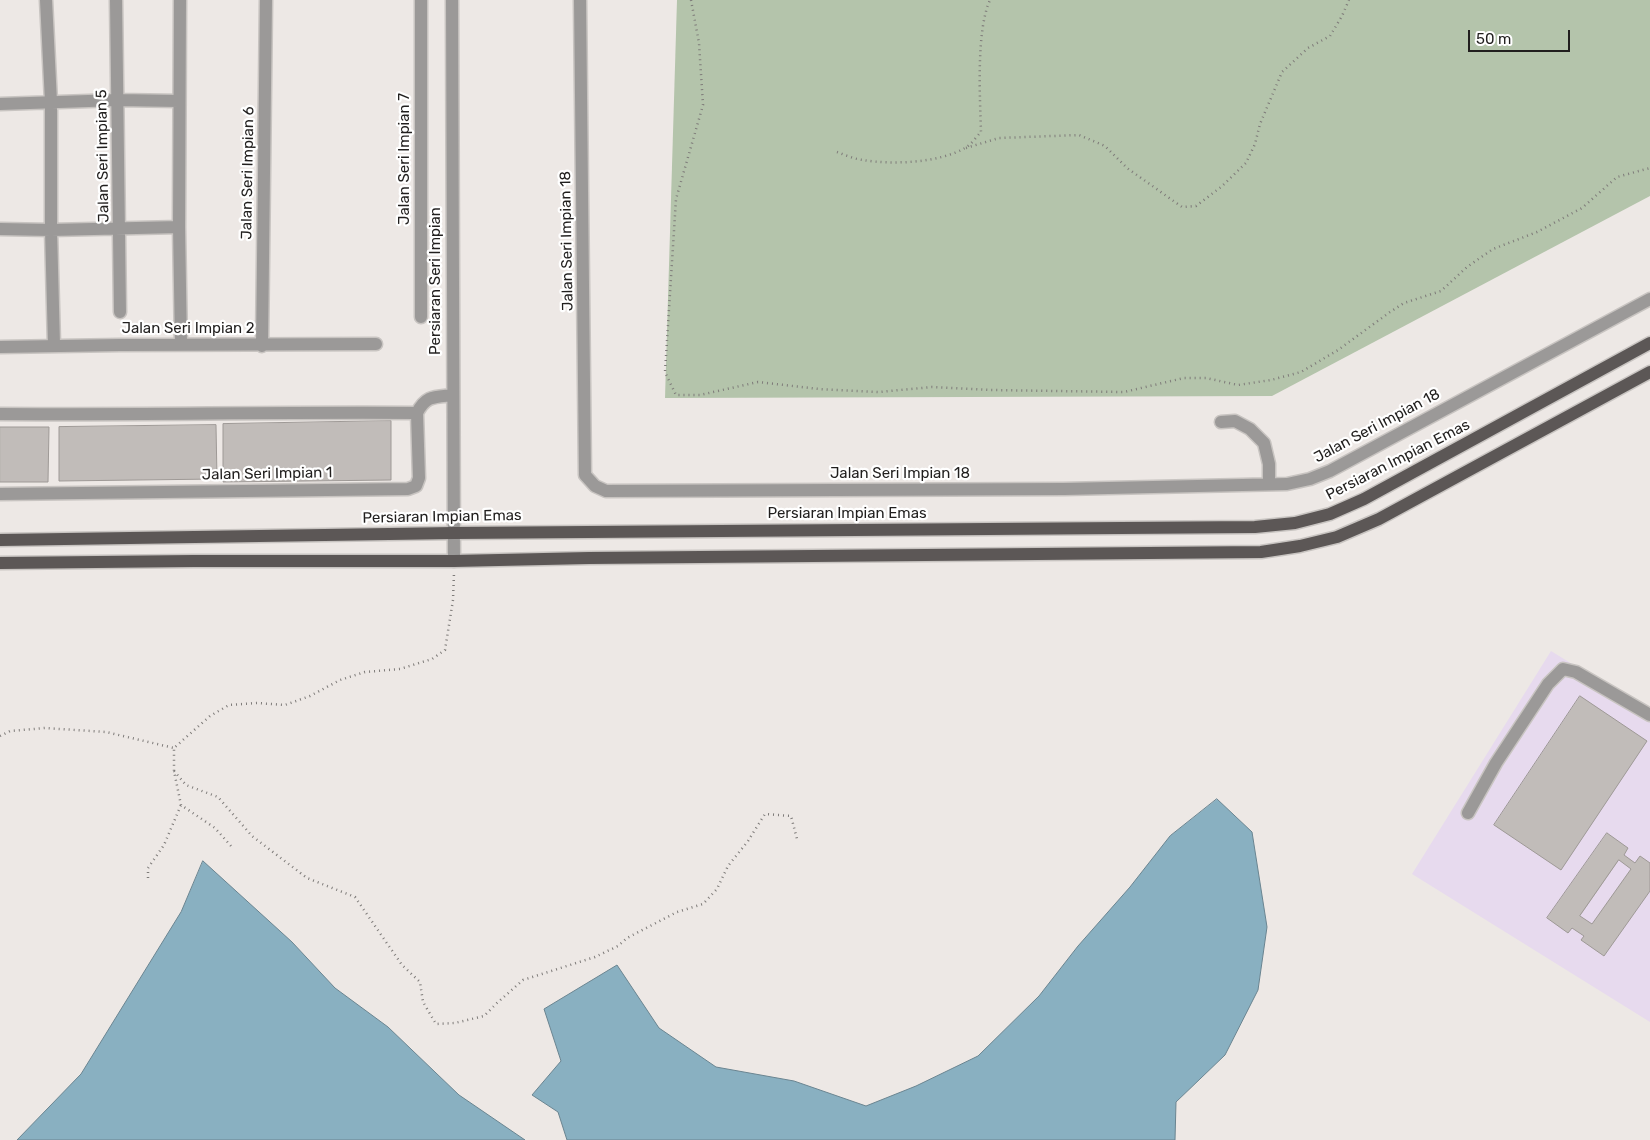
<!DOCTYPE html>
<style>
body{margin:0}
#map{position:relative;width:1650px;height:1140px;overflow:hidden;background:#ede8e5;font-family:Rubik,sans-serif}
canvas{display:block}
.scale{position:absolute;left:1468px;top:30px;width:102px;height:22px;box-sizing:border-box;border:2px solid #211f1e;border-top:0;padding-left:6px;font-size:15px;line-height:18px;white-space:nowrap;color:#211f1e;-webkit-text-stroke:4px #fff;paint-order:stroke}
</style>
<div id="map">
<canvas width="1650" height="1140"></canvas>
<div class="scale">50 m</div>
</div>
<script>
const ctx = document.querySelector('canvas').getContext('2d');
ctx.lineJoin = 'round';
function paint(path, color) {
  ctx.fillStyle = color;
  ctx.fill(path, 'evenodd');
}
function trace(path, color, width, dash) {
  ctx.strokeStyle = color;
  ctx.lineWidth = width;
  ctx.lineCap = dash ? 'butt' : 'round';
  ctx.setLineDash(dash || []);
  ctx.stroke(path);
}
function label(font, color, halo, rows, align = 'center') {
  ctx.font = font + ' Rubik,sans-serif';
  ctx.lineWidth = 4.5;
  ctx.setLineDash([]);
  ctx.textBaseline = 'middle';
  ctx.strokeStyle = halo;
  ctx.fillStyle = color;
  for (const [text, x, y, turn = 0] of rows) {
    ctx.save();
    ctx.translate(x, y);
    ctx.rotate((+turn || 0) * Math.PI / 180);
    ctx.textAlign = isNaN(turn) ? turn : align;
    if (halo) ctx.strokeText(text, 0, 0);
    ctx.fillText(text, 0, 0);
    ctx.restore();
  }
}
paint(new Path2D(`
 M1551 651 1650 712V1022L1412 874Z`), '#e7daee');
paint(new Path2D(`
 M677 0H1650V196L1272 396 665 398Z`), '#b4c4ab');
const water = new Path2D(`
 M1217 799 1252 832 1267 927 1258 990 1225 1055 1176 1102 1175 1140H567L558 1112 532 1095 561 1061 544 1009 617 965 659 1028 716 1067 794 1081 866 1106 916 1086 978 1056 1039 996 1078 946 1130 887 1170 836Z
 M203 861 292 942 335 988 388 1027 459 1095 525 1140H17L81 1074 181 912Z`);
paint(water, '#89b0c1');
trace(water, '#6a8490', 1);
const building = new Path2D(`
 M391 421V480L223 482V424Z
 M216 425 217 479 59 481V427Z
 M0 427H49L48 482H0Z
 M1580 696 1647 741 1561 870 1494 825Z
 M1607 833 1628 848 1624 855 1635 863 1640 856 1650 863V891L1604 956 1581 940 1584 936 1572 928 1568 933 1547 918ZM1619 860 1631 869 1592 924 1580 916Z`);
paint(building, '#c1bcb9');
trace(building, '#9e9996', 1);
const minor = new Path2D(`
 M46 0 51 102V230L54 345
 M116 0 120 312
 M180 0 179 227 181 345
 M452 0 454 561
 M580 0 585 475 595 486 606 491 1064 489 1287 484 1310 479 1330 471 1650 299
 M0 104 118 100 179 101
 M0 229 51 230 179 227
 M421 317V0
 M262 346 266 0
 M0 347 120 345 376 344
 M0 414C139 415 278 412 417 413
 M1221 422 1235 421 1250 429 1264 443 1269 464V484
 M0 494 408 489 416 486 419 478 417 413C426 395 435 397 453 395
 M1468 813 1496 763 1548 684 1563 669 1576 672 1650 715`);
const major = new Path2D(`
 M0 540 454 533 1255 527 1295 523 1330 514 1364 499 1650 343
 M0 563 193 561H454L589 558 1261 552 1300 546 1337 537 1379 519 1650 372`);
trace(minor, '#c8c4c1', 15);
trace(major, '#c8c4c1', 15);
trace(new Path2D(`
 M691 0 699 43 703 105 676 199 665 372 676 395H700L758 382 819 389 879 392 932 387 990 390 1124 392 1184 378H1206L1238 385 1271 380 1301 372 1338 350 1390 312 1404 303 1441 291 1467 267 1493 249 1537 232 1582 208 1617 177 1650 168
 M966 148 999 138 1079 135 1105 146 1127 168 1182 207 1196 206 1221 187 1246 163 1255 144 1260 124 1282 72 1308 48 1330 36 1342 16 1349 0
 M837 152C845 155 854 159 863 160 892 165 939 163 965 148 971 145 976 137 981 132 980 97 976 31 990 0
 M0 736 10 731 45 728 106 732 174 748
 M174 771 186 785 218 797 252 836 307 878 355 897 402 965 420 982 423 1002 436 1024 455 1023 484 1016 497 1003 523 980 595 957 618 946 627 938 677 912 703 904 717 889 728 866 748 841 765 814 791 816 797 839
 M231 846 215 828 181 805 174 771V748L210 716 229 705 257 703 285 705 310 696 340 680 365 672 400 669 432 659 445 650 453 600 454 573
 M148 878V868L164 845 181 805`), '#7e7b79', 2.5, [1, 4]);
trace(minor, '#9b9998', 12);
trace(major, '#5c5756', 12);
label('15px', '#211f1e', '#fff', [
 ["Jalan Seri Impian 5",103,156,-91],
 ["Jalan Seri Impian 7",405,159,-90],
 ["Jalan Seri Impian 6",248,173,-89],
 ["Jalan Seri Impian 18",567,241,-91],
 ["Persiaran Seri Impian",436,281,-90],
 ["Jalan Seri Impian 2",188,329],
 ["Jalan Seri Impian 18",1377,426,-28],
 ["Persiaran Impian Emas",1398,460,-27],
 ["Jalan Seri Impian 1",267,474,-1],
 ["Jalan Seri Impian 18",900,474],
 ["Persiaran Impian Emas",847,514],
 ["Persiaran Impian Emas",442,517,-1]
]);
</script>
